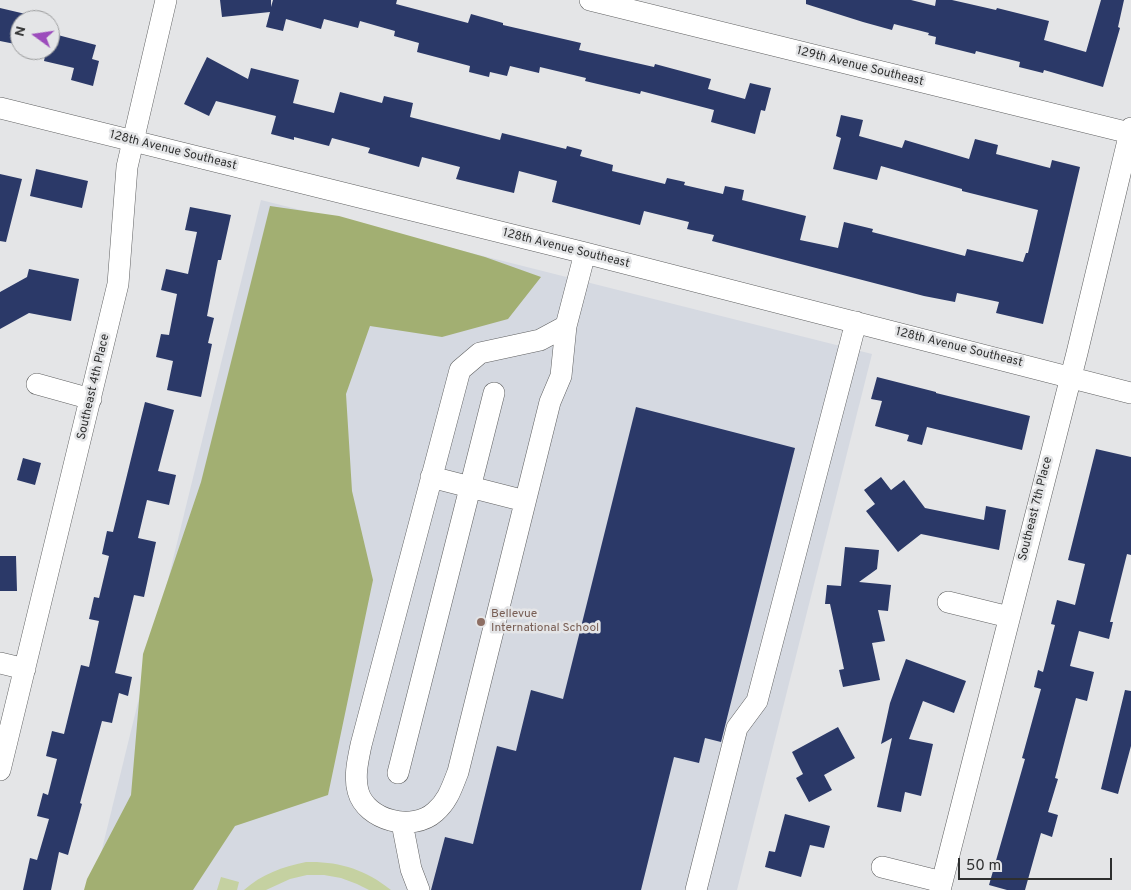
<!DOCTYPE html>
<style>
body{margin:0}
#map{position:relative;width:1131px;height:890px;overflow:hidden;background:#e4e5e7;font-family:Overpass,sans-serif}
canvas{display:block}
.north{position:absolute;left:10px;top:10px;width:50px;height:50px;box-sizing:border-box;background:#e4e5e7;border:1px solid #9b9c9d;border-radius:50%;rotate:284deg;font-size:14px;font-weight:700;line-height:20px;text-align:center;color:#2e2f2f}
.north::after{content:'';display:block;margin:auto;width:18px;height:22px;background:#9c4cbc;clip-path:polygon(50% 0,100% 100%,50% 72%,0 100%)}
.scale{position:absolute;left:958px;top:858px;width:154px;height:22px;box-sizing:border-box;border:2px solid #2e2f2f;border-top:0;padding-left:6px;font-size:15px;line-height:18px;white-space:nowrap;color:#2e2f2f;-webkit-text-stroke:4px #e4e5e7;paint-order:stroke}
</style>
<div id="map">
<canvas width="1131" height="890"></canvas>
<div class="north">N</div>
<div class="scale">50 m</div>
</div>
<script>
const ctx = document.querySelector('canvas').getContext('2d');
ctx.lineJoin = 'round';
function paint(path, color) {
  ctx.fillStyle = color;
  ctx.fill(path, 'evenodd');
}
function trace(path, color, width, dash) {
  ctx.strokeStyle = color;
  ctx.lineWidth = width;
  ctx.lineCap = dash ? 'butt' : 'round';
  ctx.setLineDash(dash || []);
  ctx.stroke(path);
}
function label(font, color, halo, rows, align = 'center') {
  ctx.font = font + ' Overpass,sans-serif';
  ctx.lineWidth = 5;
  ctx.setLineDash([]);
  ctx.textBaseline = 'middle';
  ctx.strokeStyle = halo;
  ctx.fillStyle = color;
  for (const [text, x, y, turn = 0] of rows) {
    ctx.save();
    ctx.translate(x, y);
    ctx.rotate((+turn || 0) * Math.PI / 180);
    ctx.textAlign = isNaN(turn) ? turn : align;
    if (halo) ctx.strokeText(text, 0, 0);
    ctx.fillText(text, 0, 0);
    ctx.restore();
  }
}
paint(new Path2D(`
 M261 200 872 354 737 890H92Z`), '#d5d9e1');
paint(new Path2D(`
 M306 862C338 861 365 869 391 890H369L357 884 341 878 324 875H307L290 879 266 890H244C262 874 282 867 306 862Z
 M221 877 239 882 237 890H217Z`), '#c5d1a1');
paint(new Path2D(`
 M270 206 339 216 485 257 541 277 508 319 442 337 370 326 346 394 352 491 373 580 328 795 235 826 193 890H84L87 879 131 795 143 654 201 482Z`), '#a2af72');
paint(new Path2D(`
 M220 0H271V7L273 0H397L396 4 468 23 471 14 503 23V25L581 43 579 50 654 67 655 64 711 79 708 89 745 99 750 83 771 88 765 111 761 110 755 134 711 122 714 110 641 91 640 94 585 81 586 78 540 67 539 73 510 66 507 76 490 72 489 77 469 72 470 66 417 52 419 43 394 36 395 31 360 21 358 28 324 19 321 29 286 19 283 31 266 27 270 12 222 17Z
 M806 0H911L935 6 936 0H952L996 10 997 8 1049 21 1044 40 1086 52 1101 0H1124L1118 27 1120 28 1103 87 1044 70 1043 73 1019 67 1020 62 976 51 975 54 935 44 936 37 928 35 929 33 894 24 892 30 863 22 806 4Z
 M0 8 34 16 33 20H20V45L0 41Z
 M50 33 96 45 92 59 99 61 93 86 71 80 74 68 44 61 46 51 41 50H50Z
 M207 57 248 79 251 68 299 80 293 103 334 113 340 92 382 103 384 96 413 103 410 117 500 140 502 133 566 149 567 146 582 150 580 156 613 165 612 171 665 184 667 178 685 182 684 185 723 194 725 186 744 190 742 200 806 216 800 240 838 248 844 222 873 229 872 232 965 256 967 249 1023 262 1026 253H1028L1038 210 962 191V189L881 166 877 180 833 169 841 138 836 136 841 115 863 120 859 136 902 148 905 140 969 159 975 139 998 145 996 154 1050 168 1052 160 1080 167 1043 324 996 313 999 302 957 293 955 302 924 296 712 241 714 235 687 229 689 222 644 211 640 225 552 202 557 181 519 171 514 193 456 179 460 167 422 157 419 167 368 153 370 148 332 138 329 146 294 137V140L271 134 276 116 216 101 209 116 184 104Z
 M36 169 88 181 82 208 30 196Z
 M0 174 22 179 6 242 0 241Z
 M190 207 231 215 221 260H218L207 316 214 318 208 343 212 344 201 397 167 390 173 361 156 357 161 334 169 335 177 294 161 290 166 269 188 274 197 232 185 230Z
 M29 269 79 279 71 321 29 313 0 329V292L27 277Z
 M877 377 936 392V393L1030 416 1022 450 927 427 922 445 907 441 909 435 875 426 882 401 871 399Z
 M145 402 174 410 158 471 176 475 169 505 147 500 138 538 156 542 144 597 134 595 115 673 132 677 128 696 119 693 112 723 102 721 80 803 82 804 68 855 59 852 51 890H23L30 858 37 860 49 819 37 816 43 793 48 795 57 759 46 756 52 731 64 734 81 665 89 667 99 621 89 619 94 597 99 598 109 556 102 554 107 531 113 532Z
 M636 407 795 448 721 742 705 738 699 763 674 757 641 890H431L445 837 473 844 497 746 516 751 531 690 563 699Z
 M1096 449 1131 457V555L1127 554 1110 622H1113L1109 639 1079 631 1070 666 1094 672 1087 701 1076 698 1055 778 1058 779 1048 812 1058 815 1052 837 1041 833 1025 890H1007L989 885 1025 759 1022 758 1041 689 1034 687 1038 670 1043 672 1055 625 1051 624 1057 600 1075 605 1085 564 1068 560Z
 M23 458 41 463 35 485 17 480Z
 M881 477 891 490 904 480 925 508 984 520 986 506 1006 510 999 550 921 534 898 552 866 511 875 504 864 490Z
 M845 547 879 550 877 569 859 582 891 585 888 611 878 610 885 641 872 643 880 680 843 687 839 670 844 669 830 604H825L827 585 841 586Z
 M0 556H16L17 591H0Z
 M906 659 966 681 954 713 923 701 909 739 933 744 921 796 905 792 901 812 877 807 892 738 881 744 890 703Z
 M1125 690 1131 691V746L1118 794 1101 789Z
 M838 727 855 758 824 775 832 790 809 802 796 778 803 774 792 752Z
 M785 814 830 826 824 848 810 845 801 877 765 867 769 851 775 852Z`), '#2b3968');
const minor = new Path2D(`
 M590 0 1130 133
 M0 108 585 253 1131 393
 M566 326 540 340 480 353 460 370 361 745C358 760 354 776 358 791 366 821 413 832 435 812 448 801 452 787 458 772L550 402 561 376 566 326 585 253
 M37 384 91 399
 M431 477 525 501
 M948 602 1009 617
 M0 663 25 669
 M0 770 118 284 127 167 166 0
 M398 773 494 393
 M402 823 411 869 419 890
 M882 867 942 882
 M696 890 737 728 757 701 856 322
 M940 890 1077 353 1131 128`);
trace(minor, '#606162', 22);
trace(minor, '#fff', 21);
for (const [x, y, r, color] of [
 [481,622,5,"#8d6e63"]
]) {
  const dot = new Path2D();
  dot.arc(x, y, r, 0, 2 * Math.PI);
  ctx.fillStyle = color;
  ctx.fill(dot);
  trace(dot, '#e4e5e7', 2);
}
label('12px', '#2e2f2f', '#e4e5e7', [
 ["129th Avenue Southeast",860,67,14],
 ["128th Avenue Southeast",173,151,14],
 ["128th Avenue Southeast",566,249,14],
 ["128th Avenue Southeast",959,348,14],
 ["Southeast 4th Place",94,387,-77],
 ["Southeast 7th Place",1036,509,-76]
]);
label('12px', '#785e54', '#e4e5e7', [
 ["Bellevue",491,615],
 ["International School",491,629]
], 'left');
</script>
